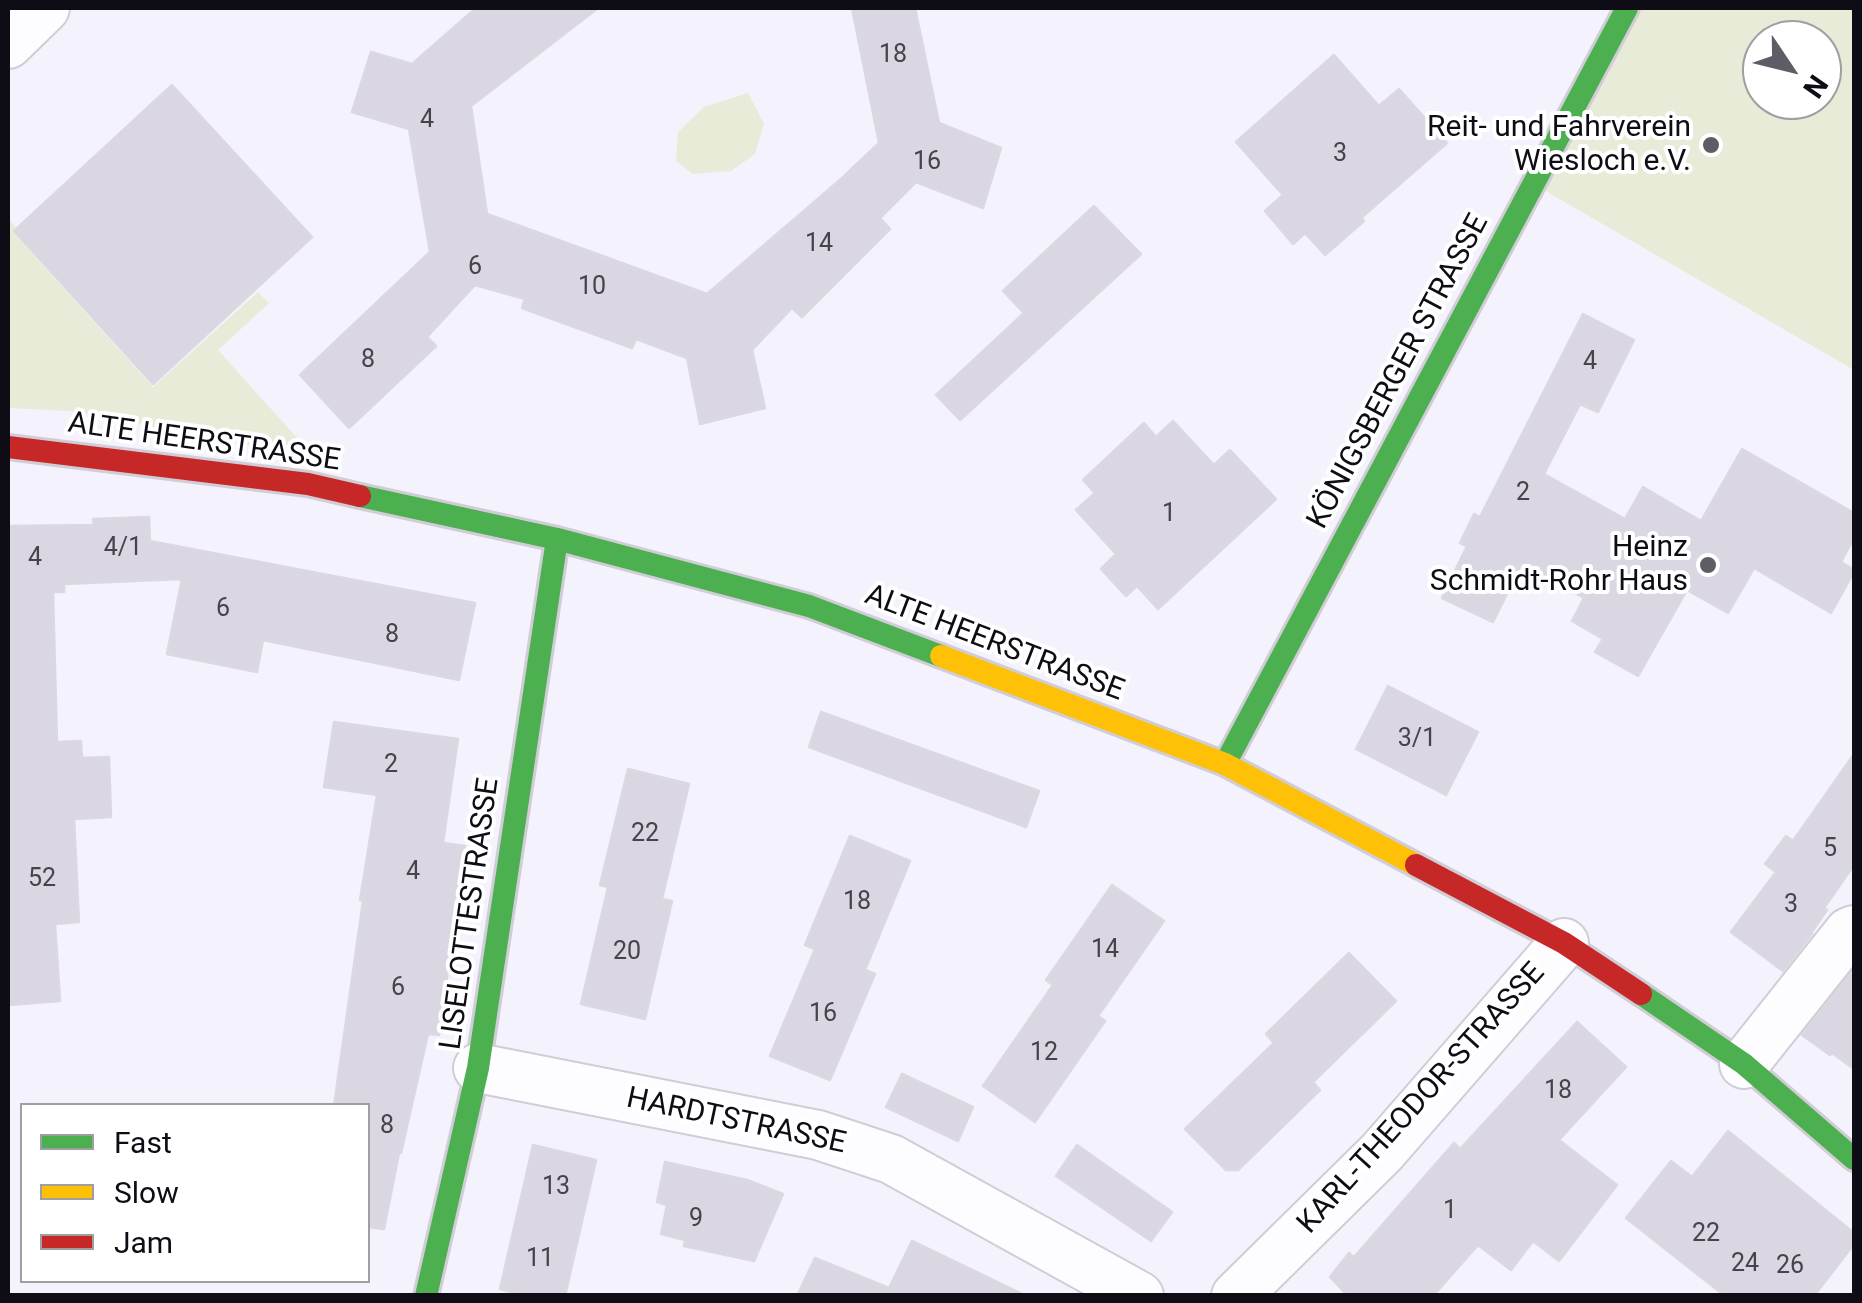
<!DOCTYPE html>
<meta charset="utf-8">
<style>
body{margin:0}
#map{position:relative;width:1862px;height:1303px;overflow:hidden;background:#f4f2fc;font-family:Roboto,sans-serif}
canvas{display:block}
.frame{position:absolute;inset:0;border:10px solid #0e0c14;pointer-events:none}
.legend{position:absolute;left:20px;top:1103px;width:350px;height:180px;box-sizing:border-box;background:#fff;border:2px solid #9f9ea1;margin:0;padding:12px 18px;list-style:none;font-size:30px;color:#0e0c14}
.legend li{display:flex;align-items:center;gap:20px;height:50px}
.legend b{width:50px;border:2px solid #9f9ea1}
.north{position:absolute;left:1742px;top:20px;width:100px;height:100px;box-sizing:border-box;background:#fff;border:2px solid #9f9ea1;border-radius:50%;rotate:125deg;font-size:28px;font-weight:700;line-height:40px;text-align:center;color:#0e0c14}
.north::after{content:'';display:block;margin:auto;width:35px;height:45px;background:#5e5c65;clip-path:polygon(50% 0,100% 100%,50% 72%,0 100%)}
</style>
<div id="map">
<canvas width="1862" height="1303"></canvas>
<div class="frame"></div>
<ul class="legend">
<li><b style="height:12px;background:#4caf50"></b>Fast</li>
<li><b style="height:12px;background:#ffc107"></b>Slow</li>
<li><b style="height:12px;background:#c62828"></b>Jam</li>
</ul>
<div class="north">N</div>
</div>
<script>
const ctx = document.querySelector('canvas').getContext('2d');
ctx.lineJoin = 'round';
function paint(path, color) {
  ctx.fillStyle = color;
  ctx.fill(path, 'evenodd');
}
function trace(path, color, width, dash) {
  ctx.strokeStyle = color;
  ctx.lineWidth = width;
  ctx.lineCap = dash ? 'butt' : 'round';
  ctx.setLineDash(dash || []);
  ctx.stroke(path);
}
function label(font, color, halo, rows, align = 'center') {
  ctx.font = font + ' Roboto,sans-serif';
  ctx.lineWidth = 8;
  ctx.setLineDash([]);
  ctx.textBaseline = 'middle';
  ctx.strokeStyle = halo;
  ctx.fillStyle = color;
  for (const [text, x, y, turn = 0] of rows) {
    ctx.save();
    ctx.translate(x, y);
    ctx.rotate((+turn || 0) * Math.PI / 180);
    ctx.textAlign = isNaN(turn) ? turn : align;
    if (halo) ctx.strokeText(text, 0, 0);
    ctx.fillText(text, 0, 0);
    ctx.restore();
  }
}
paint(new Path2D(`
 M1637 8H1854V370L1544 190ZM1762 40H1822V100H1762Z
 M748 93 764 124 755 154 731 171 693 174 676 161 678 132 704 107Z
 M8 219 16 228 12 231 153 387 258 292 269 303 218 350 299 440 297 455 70 411 8 408Z`), '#e8ebd8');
const building = new Path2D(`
 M476 8H598L471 106 487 214 707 294 841 179 879 143 852 8H915L939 123 1001 148 983 208 916 182 880 218 890 229 802 317 792 308 752 350 765 408 700 424 687 358 636 339 632 348 522 308 525 299 475 285 427 337 436 346 349 428 300 375 430 252 409 129 352 112 371 52 412 64Z
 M1334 55 1379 106 1399 89 1447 143 1361 218 1364 221 1325 255 1305 233 1293 244 1265 211 1283 195 1236 142Z
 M172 85 312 237 153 384 14 231Z
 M1094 206 1141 254 960 420 936 395 1024 313 1003 291Z
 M1583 314 1634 340 1598 412 1580 404 1544 474 1625 519 1643 487 1701 521 1742 449 1854 513V538L1841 562 1854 570V572L1831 613 1754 568 1728 613 1687 590 1638 676 1595 652 1603 639 1572 621 1584 598 1522 563 1493 622 1442 598 1467 546 1460 543 1474 514 1480 517Z
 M1173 421 1214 465 1230 450 1276 499 1158 609 1137 586 1126 596 1101 569 1116 554 1076 510 1095 493 1083 480 1144 423 1156 437Z
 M149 517 150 541 475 603 459 680 263 640 257 672 167 654 182 579 64 584V592H53L57 742 81 741 82 758 109 757 111 817 74 819 79 922 55 924 60 1001 8 1005V526L94 525 93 519Z
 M1388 686 1478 732 1446 795 1356 749Z
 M821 712 1039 791 1026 827 809 747Z
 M334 722 458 739 443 843 465 846 448 955 450 956 439 1035 428 1034 401 1153H399L384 1229 368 1227V1106H334L363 901 360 900 377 795 324 787Z
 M1854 754V865L1824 908 1827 910 1811 933 1812 934 1783 971 1731 932 1776 872 1765 864 1786 836 1793 841Z
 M628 769 689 784 662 899 672 901 645 1019 581 1004 608 887 600 885Z
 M850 836 910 861 865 970 875 974 830 1080 770 1056 815 949 805 945Z
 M1112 885 1164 921 1098 1016 1105 1021 1035 1122 983 1086 1053 985 1046 980Z
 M1349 953 1396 1001 1313 1082 1320 1090 1238 1170H1226L1185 1129 1274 1043 1266 1034Z
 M1854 969V1069L1832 1053 1830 1055 1802 1035Z
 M1577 1022 1626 1067 1559 1140 1617 1185 1559 1261 1533 1241 1511 1270 1478 1245 1433 1296H1348L1330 1277 1349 1253 1354 1257 1454 1143 1460 1149Z
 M902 1074 973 1107 958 1141 886 1107Z
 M1728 1131 1854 1233V1244L1814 1296H1725L1626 1218 1671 1161 1692 1177Z
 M533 1145 596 1160 565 1296H528L500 1289Z
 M1077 1145 1172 1212 1151 1241 1056 1176Z
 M665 1162 747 1180 783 1194 754 1261 684 1246 685 1240 661 1234 667 1205 657 1202Z
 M912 1241 1026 1296H797L815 1258 889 1288Z`);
paint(building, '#dad7e2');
trace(building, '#dbd8e2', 2.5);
const street = new Path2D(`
 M8 44 45 8
 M1744 1064 1849 932 1854 930
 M478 1068 818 1135 891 1159 1139 1296
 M1236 1296 1382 1152 1564 943`);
const fast = new Path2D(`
 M360 496 557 539 809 606 941 656
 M1225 764 1627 8
 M1641 994 1744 1064 1854 1159
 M426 1296 478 1068 557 539`);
const slow = new Path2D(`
 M941 656 1225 764 1416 865`);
const jam = new Path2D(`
 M8 447 308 484 360 496
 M1416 865 1564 943 1641 994`);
trace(street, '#d0cdd6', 52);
trace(fast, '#d0cdd6', 28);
trace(slow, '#d0cdd6', 28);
trace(jam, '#d0cdd6', 28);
trace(street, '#fdfdff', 48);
trace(fast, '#4caf50', 22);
trace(slow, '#ffc107', 22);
trace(jam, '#c62828', 22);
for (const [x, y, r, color] of [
 [1711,145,10,"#5e5c65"],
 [1708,565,10,"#5e5c65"]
]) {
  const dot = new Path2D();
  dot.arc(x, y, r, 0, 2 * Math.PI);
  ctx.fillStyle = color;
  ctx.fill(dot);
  trace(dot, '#fff', 4);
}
label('25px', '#46434c', null, [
 ["18",893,56],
 ["4",427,121],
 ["3",1340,155],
 ["16",927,163],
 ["14",819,245],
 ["6",475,268],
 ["10",592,288],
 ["8",368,361],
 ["4",1590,363],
 ["2",1523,494],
 ["1",1169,515],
 ["4/1",123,549],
 ["4",35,559],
 ["6",223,610],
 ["8",392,636],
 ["3/1",1417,740],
 ["2",391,766],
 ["22",645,835],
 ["5",1830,850],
 ["4",413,873],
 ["52",42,880],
 ["18",857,903],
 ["3",1791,906],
 ["14",1105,951],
 ["20",627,953],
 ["6",398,989],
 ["16",823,1015],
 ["12",1044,1054],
 ["18",1558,1092],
 ["8",387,1127],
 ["13",556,1188],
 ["1",1450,1212],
 ["9",696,1220],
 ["22",1706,1235],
 ["11",540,1260],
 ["24",1745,1265],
 ["26",1790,1267]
]);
label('30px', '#0e0c14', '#fff', [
 ["Reit- und Fahrverein",1691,128],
 ["Wiesloch e.V.",1691,162],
 ["Heinz",1688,548],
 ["Schmidt-Rohr Haus",1688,582]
], 'right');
label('30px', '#0e0c14', '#fff', [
 ["KÖNIGSBERGER STRASSE",1399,372,-62],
 ["ALTE HEERSTRASSE",204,443,8],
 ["ALTE HEERSTRASSE",994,644,21],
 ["LISELOTTESTRASSE",471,914,-82],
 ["KARL-THEODOR-STRASSE",1422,1099,-48],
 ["HARDTSTRASSE",736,1122,12]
]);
</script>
